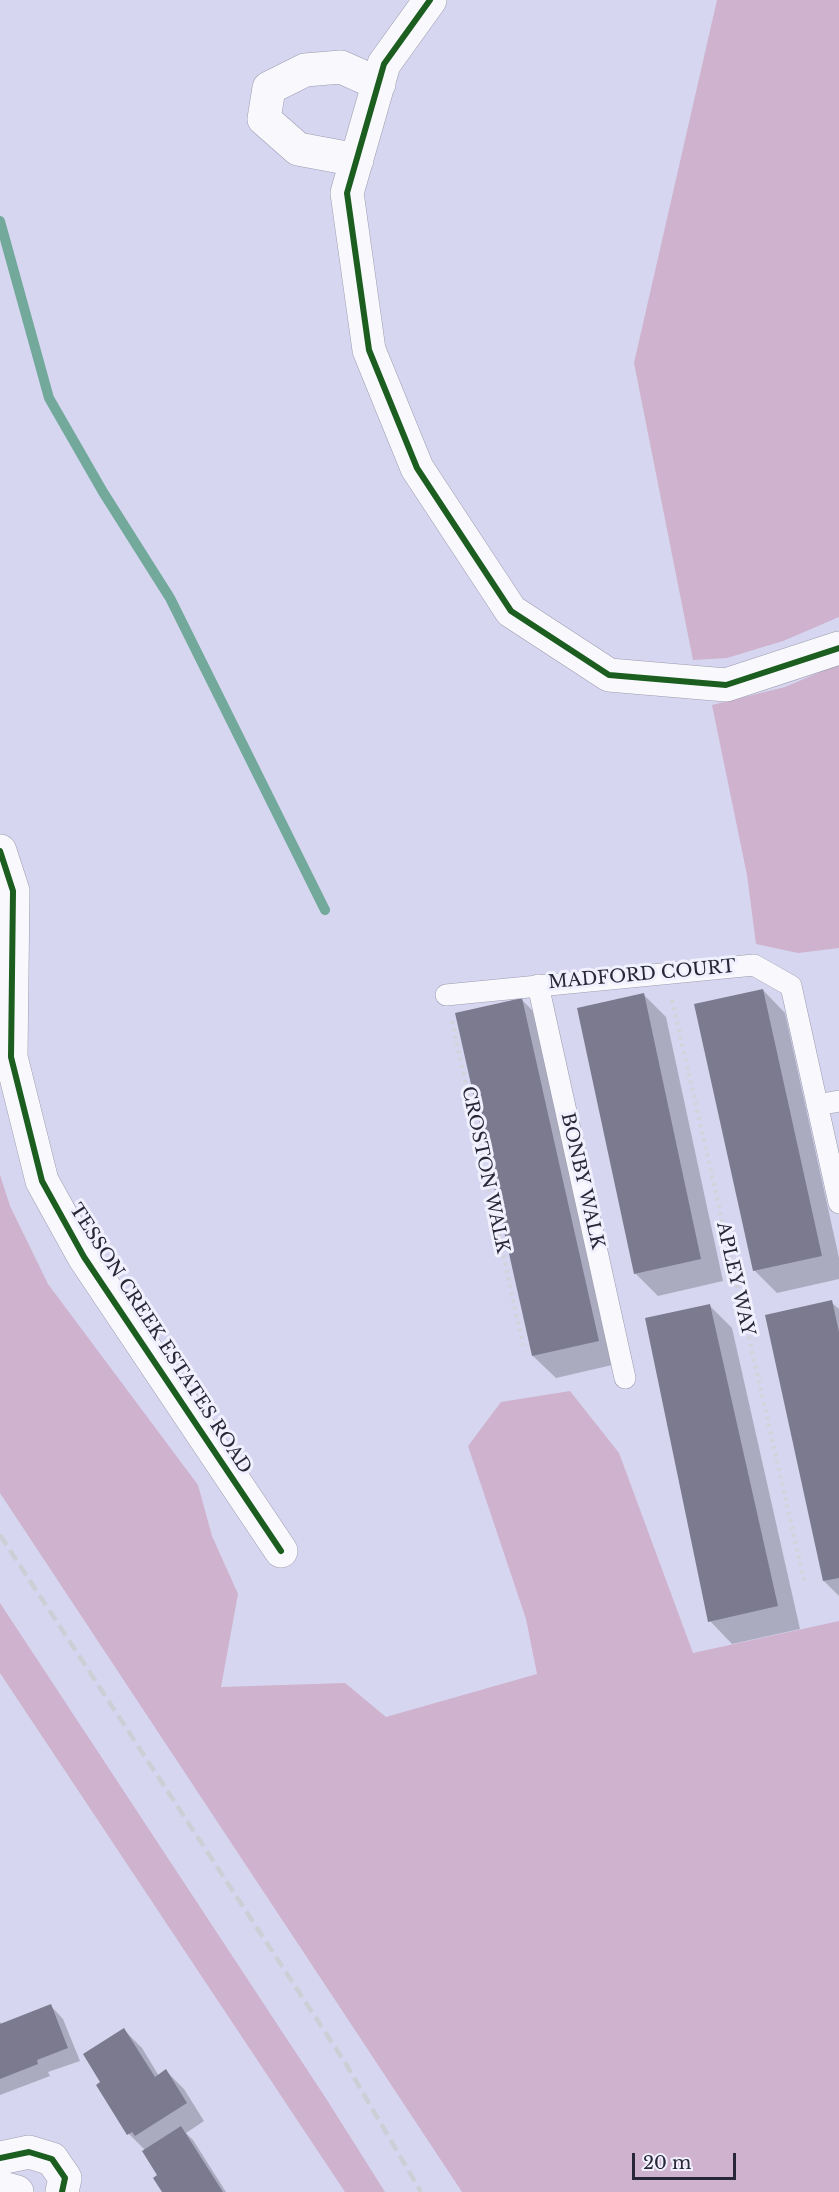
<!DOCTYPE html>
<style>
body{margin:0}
#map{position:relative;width:839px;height:2192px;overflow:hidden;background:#d6d6f0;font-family:"Libre Baskerville",serif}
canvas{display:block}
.scale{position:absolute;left:632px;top:2153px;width:104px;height:27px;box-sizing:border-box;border:3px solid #272738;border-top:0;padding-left:8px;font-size:18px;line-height:21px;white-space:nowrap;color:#272738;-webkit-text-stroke:4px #f0f0fe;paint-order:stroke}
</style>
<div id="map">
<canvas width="839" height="2192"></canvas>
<div class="scale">20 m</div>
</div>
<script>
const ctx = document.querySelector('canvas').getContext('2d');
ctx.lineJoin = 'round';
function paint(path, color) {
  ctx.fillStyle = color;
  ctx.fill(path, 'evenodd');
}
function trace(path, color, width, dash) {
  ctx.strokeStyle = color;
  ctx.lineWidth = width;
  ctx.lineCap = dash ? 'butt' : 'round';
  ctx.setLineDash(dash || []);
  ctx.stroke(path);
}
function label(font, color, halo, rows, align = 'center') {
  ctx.font = font + ' "Libre Baskerville",serif';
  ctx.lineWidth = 6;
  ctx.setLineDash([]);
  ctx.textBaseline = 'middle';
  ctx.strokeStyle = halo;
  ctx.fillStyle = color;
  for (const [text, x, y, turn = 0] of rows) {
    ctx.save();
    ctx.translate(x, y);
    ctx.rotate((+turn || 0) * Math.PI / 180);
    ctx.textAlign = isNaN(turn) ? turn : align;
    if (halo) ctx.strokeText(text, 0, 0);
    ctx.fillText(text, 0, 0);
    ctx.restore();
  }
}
paint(new Path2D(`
 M717 0H839V617L783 641 727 658 693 660 634 363Z
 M839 664V948L798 953 756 944 747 875 712 705 785 687Z
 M0 1175 10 1206 48 1284 198 1485 212 1536 238 1594 221 1687 345 1683 386 1717 537 1674 526 1619 468 1446 501 1402 570 1391 619 1453 693 1653 839 1621V2192H462L0 1493Z
 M0 1603 327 2100 385 2192H345L0 1673Z`), '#cfb2cd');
paint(new Path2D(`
 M763 990 785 1013 839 1258V1279L777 1293 754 1270Z
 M644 995 666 1017 723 1281 658 1296 635 1273Z
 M522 1000 544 1022 621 1363 556 1378 533 1356Z
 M831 1302 839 1309V1596L824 1581Z
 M709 1305 732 1328 800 1629 732 1644 710 1621Z
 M51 2006 63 2019 80 2061 48 2072 50 2076 0 2095V2022L2 2024Z
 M124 2030 142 2048 159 2076 166 2071 184 2089 204 2121 186 2133 193 2140 226 2192H164L159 2175 145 2150 129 2134 98 2086 102 2083Z`), '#0003');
trace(new Path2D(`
 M0 221 49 398 103 492 170 598 325 910`), '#73a99b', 10);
paint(new Path2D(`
 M763 989 822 1256 753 1271 694 1004Z
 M644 993 701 1259 634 1274 577 1008Z
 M522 998 599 1341 532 1356 455 1013Z
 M832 1300 839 1332V1578L823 1581 765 1315Z
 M710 1304 778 1606 708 1622 645 1318Z
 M51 2004 68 2048 37 2060 38 2064 0 2079V2024Z
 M124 2028 155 2077 166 2069 187 2103 135 2136 132 2132 127 2135 96 2085 100 2082 83 2054Z
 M181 2126 223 2192H162L153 2178 157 2175 142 2151Z`), '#7b7a8f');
const service = new Path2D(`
 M538 985 625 1378
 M446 995 754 965 791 986 839 1203
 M817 1105 839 1101`);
const minor = new Path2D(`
 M430 0 384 64 347 193 369 350 417 468 511 611 609 675 726 685 839 648
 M357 160 298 149 264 119 269 88 305 70 341 67 379 84
 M0 851 13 891 11 1057 42 1181 84 1257 281 1551
 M0 2158 29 2152 52 2159 65 2178 62 2192
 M0 2190 6 2189 17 2192`);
trace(service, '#9c9baf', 22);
trace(minor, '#9c9baf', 34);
trace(new Path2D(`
 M672 1000 805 1584
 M452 1021 523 1345`), '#d3d3da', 4, [3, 4.5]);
trace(service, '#f9f9fd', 21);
trace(minor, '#f9f9fd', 33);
trace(new Path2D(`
 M0 1535 346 2064 421 2192`), '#ceced6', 4.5, [12, 6]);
trace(new Path2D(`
 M430 0 384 64 347 193 369 350 417 468 511 611 609 675 726 685 839 648
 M0 851 13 891 11 1057 42 1181 84 1257 281 1551
 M0 2158 29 2152 52 2159 65 2178 62 2192`), '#1b5e20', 6);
label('18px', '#272738', '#f0f0fe', [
 ["MADFORD COURT",642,975,-5],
 ["CROSTON WALK",485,1170,78],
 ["BONBY WALK",582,1181,77],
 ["APLEY WAY",735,1279,77],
 ["TESSON CREEK ESTATES ROAD",160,1339,57]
]);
</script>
